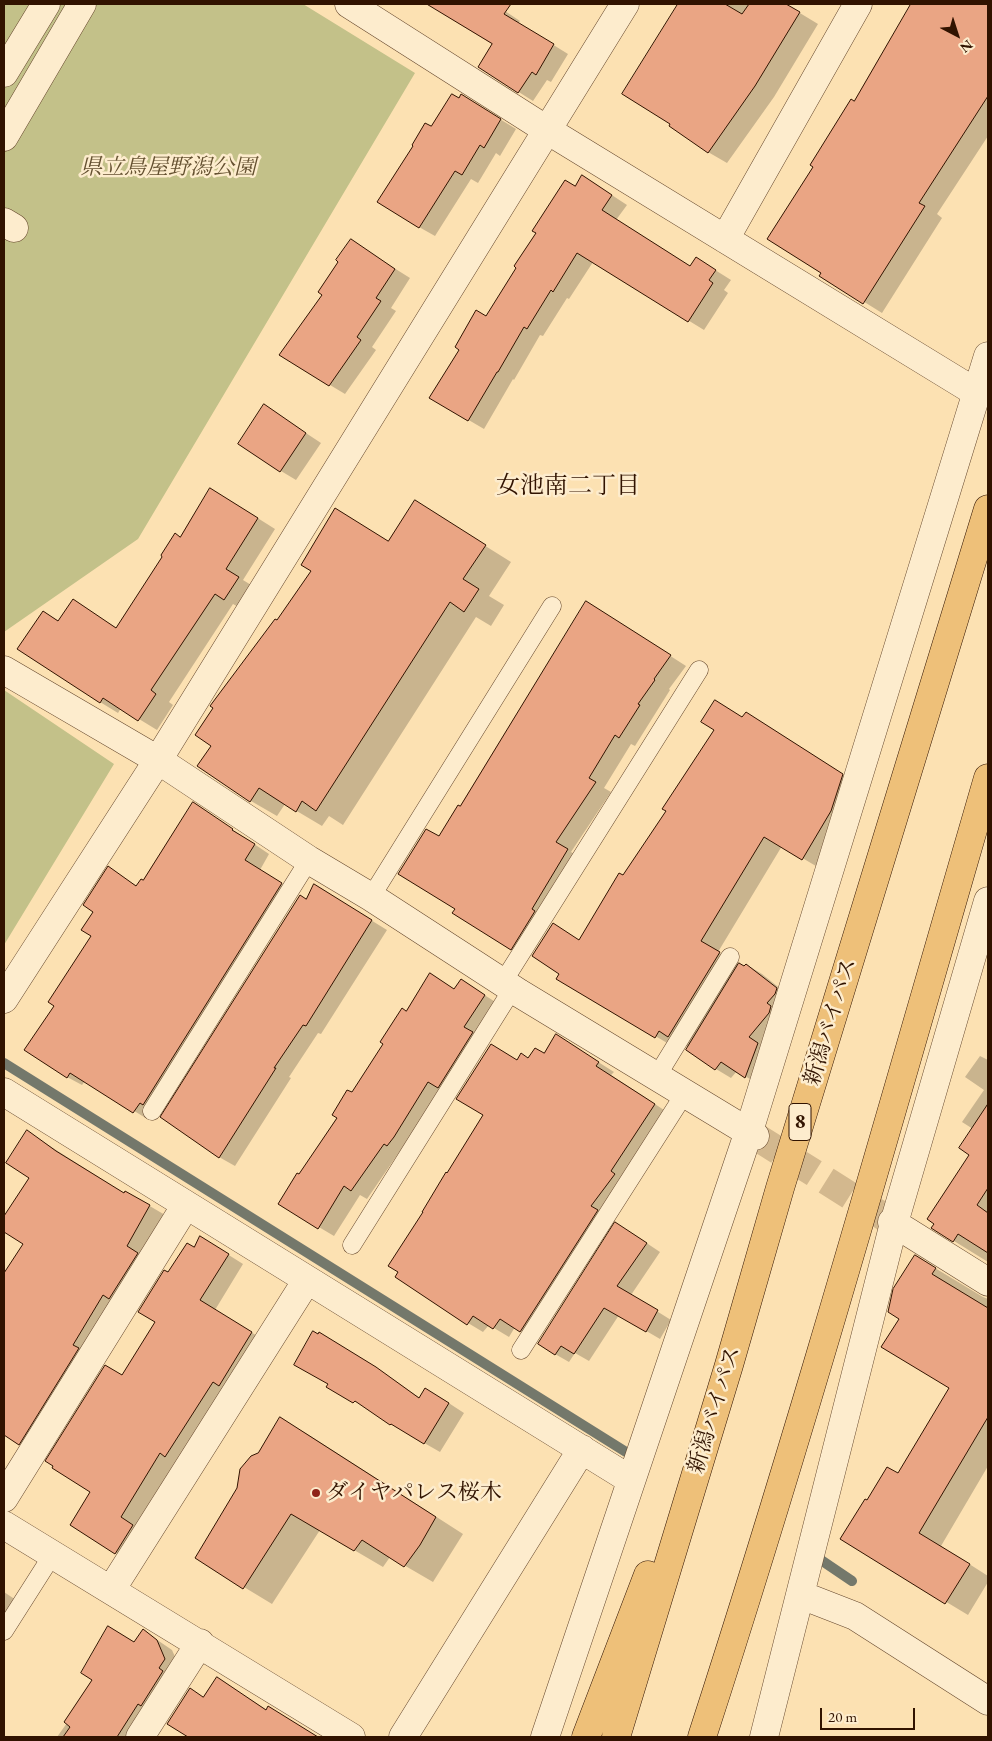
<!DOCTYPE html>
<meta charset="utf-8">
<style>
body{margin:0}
#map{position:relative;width:992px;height:1741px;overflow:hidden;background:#fce1b2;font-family:"EB Garamond",serif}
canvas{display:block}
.frame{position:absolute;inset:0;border:5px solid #311300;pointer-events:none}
.north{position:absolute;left:932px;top:10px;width:50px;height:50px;-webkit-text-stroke:4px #fdeccd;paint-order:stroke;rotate:140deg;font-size:14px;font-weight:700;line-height:20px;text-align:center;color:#311300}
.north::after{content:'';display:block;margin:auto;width:18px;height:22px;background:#311300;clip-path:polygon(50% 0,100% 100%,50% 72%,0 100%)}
.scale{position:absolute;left:820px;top:1708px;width:95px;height:22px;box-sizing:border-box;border:2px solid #311300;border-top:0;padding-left:6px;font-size:15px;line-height:18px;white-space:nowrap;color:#311300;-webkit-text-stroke:4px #fdeccd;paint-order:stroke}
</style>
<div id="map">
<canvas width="992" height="1741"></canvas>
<div class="frame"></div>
<div class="north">N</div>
<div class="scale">20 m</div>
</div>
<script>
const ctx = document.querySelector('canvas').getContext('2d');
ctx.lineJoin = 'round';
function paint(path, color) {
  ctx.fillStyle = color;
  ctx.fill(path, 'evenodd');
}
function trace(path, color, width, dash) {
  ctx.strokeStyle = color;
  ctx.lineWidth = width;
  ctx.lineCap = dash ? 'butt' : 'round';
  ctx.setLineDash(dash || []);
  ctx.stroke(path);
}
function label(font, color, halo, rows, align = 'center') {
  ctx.font = font + ' "EB Garamond","Noto Serif JP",serif';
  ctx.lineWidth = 5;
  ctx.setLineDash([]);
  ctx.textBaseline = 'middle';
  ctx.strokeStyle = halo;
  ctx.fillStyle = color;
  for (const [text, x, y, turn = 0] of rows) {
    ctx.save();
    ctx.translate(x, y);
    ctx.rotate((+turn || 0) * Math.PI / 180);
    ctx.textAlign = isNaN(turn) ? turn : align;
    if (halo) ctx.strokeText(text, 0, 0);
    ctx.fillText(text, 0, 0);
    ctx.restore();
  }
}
paint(new Path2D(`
 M4 4H303L415 73 138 539 4 632Z
 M4 690 114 764 4 945Z`), '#c3c189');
paint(new Path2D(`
 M440 4H506L502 9 520 21 518 23 568 54 551 82 547 80 533 101 479 67 494 44 437 9Z
 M679 4H785L818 24 774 97 727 163 708 152 672 124 623 94Z
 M913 4H988V136L937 214 942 218 882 313 821 275 855 102Z
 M477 105 516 129 500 156 496 153 478 183 471 179 435 236 419 227 431 128Z
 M598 186 627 205 616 220 690 267 696 258 731 280 724 290 728 293 704 330 593 262 569 299 567 298 543 336 540 335 514 380 513 379 484 429 431 398 575 187Z
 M351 241 410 278 391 308 396 311 372 347 376 350 345 394 330 385 323 294Z
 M265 406 321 443 296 480 281 471Z
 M229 500 275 529 243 580 256 588 242 609 233 604 169 702 173 705 157 730 121 708 118 713 100 702 44 612 59 621 73 601 117 628 181 538Z
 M415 502 511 562 489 596 504 605 491 626 476 617 343 825 329 816 322 826 285 804 277 816 251 801 199 766 213 746 278 622 389 542Z
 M602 612 686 666 669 689 670 690 635 746 631 744 604 788 611 792 571 852 583 859 527 958 511 949 456 908 439 838Z
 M743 718 764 724 860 786 821 869 782 846 718 952 745 968 747 965 762 974 792 998 761 1086 737 1071 731 1078 716 1069 687 1049 688 1047 677 1041 674 1047 558 979 561 974 553 924 580 941 624 877Z
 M193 803 269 854 260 870 296 893 149 1120 85 1081 82 1085 67 1077 56 1006 92 935 95 912 108 868 137 886 144 882Z
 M330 895 387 930 321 1034 318 1033 289 1077 291 1078 235 1166 219 1157 306 900Z
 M461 980 500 1005 367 1199 360 1195 334 1236 280 1204 406 1012 455 990Z
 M557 1036 614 1072 611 1075 670 1114 536 1340 515 1327 509 1337 489 1325 483 1332 468 1323 448 1175 517 1061 544 1055Z
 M980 1056 988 1060V1262L933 1228 971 1155 973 1129 962 1122 984 1090 965 1077Z
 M28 1132 125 1194 126 1192 165 1215 35 1452 4 1434V1275L25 1244 30 1178Z
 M630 1232 660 1252 631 1295 671 1320 660 1339 619 1315 589 1361 575 1353 569 1362 555 1354Z
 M216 1247 243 1264 215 1310 267 1342 181 1465 176 1461 136 1527 131 1562 116 1553 92 1492 123 1376 157 1322 168 1273 194 1248Z
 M915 1256 983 1297 988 1299V1466L941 1546 988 1576V1582L968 1615 842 1539 868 1502 898 1475 950 1387 900 1318Z
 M335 1343 391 1378 420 1398H441L464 1413 440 1452 391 1424 370 1410 328 1386Z
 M281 1419 309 1435 463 1534 433 1582 390 1557 383 1567 320 1530 272 1604 196 1558Z
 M4 1592 16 1600 4 1620Z
 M144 1631 172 1650 180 1668 138 1737H57L67 1723 135 1644Z
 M218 1679 267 1710 284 1717 317 1737H190L169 1723 204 1698Z`), '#0003');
trace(new Path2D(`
 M4 1063 626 1452
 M818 1558 852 1581`), '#74786b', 10);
const building = new Path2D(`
 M427 4H511L504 14 554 44 536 75 532 72 518 93 478 67 492 44Z
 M678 4H725L742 14 749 4H786L800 12 755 86 708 153 669 126 670 124 622 94Z
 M911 4H988V96L919 203 925 206 863 304 819 276 821 273 767 239 813 167 810 165 851 99 854 101Z
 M452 94 459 98 461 94 501 119 484 148 480 145 462 175 455 171 419 228 377 202 413 146 412 145 425 123 431 126Z
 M582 175 612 195 602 210 690 266 696 257 716 270 709 280 713 283 688 322 577 253 553 292 551 290 527 329 524 327 498 372H497L468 421 429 398 459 350 455 347 476 310 486 316 516 268 514 266 536 233 532 231 565 180 575 186Z
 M351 239 395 269 376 298 381 301 357 337 361 340 329 386 279 355 322 295 318 292 338 262 336 260Z
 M264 404 306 433 280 472 238 444Z
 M210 488 258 518 226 569 239 577 224 600 215 594 151 690 156 694 138 721 103 698 100 703 17 649 43 611 58 621 73 599 116 628 162 557 161 555 175 533 180 537Z
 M415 500 486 545 463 579 479 589 464 612 450 602 316 811 302 801 296 812 259 788 250 802 197 766 211 746 195 735 213 708 210 706 275 619 277 620 311 571 301 565 335 508 388 541Z
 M586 601 671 655 654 679 655 680 638 704 640 705 619 738 615 735 589 778 596 782 556 842 568 849 532 909 535 911 511 950 452 913 455 909 398 874 426 829 439 836 458 805 460 806Z
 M715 700 742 717 746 712 843 774 831 811 802 860 764 837 701 941 720 952 668 1037 659 1031 655 1038 556 979 559 974 532 956 553 923 579 940 619 873 623 875 666 811 662 809 714 730 701 722Z
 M193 802 233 829 232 830 255 844 245 860 282 883 143 1105 140 1103 133 1113 70 1073 67 1078 24 1050 54 1006 48 1002 91 936 81 930 93 912 83 905 108 866 136 886 141 879 143 880Z
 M314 884 372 920 306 1026 303 1025 274 1068H276L219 1158 160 1117 300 895 306 899Z
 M739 963 744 966 746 964 777 988 775 994 767 1003 771 1006 769 1013 749 1037 758 1043 745 1078 721 1062 715 1070 686 1050Z
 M430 973 454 989 461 979 485 995 464 1027 473 1032 438 1088 428 1082 394 1137 387 1146 384 1144 351 1191 344 1186 318 1229 278 1204 297 1173 299 1174 337 1118 332 1115 347 1090 352 1092 383 1044 380 1042 402 1008 406 1011Z
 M556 1034 599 1062 596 1066 655 1104 611 1171 615 1174 591 1206 598 1210 520 1332 500 1319 493 1329 473 1316 467 1325 395 1277 398 1272 388 1266 423 1212H422L446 1172 447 1173 483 1115 456 1099 491 1044 517 1060 521 1053 528 1058 535 1048 544 1053Z
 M988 1104V1188L977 1205 988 1213V1253L958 1234 953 1242 931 1228 934 1224 927 1219 969 1155 959 1148Z
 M27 1130 56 1151 124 1193 125 1191 150 1205 127 1246 138 1253 109 1299 103 1295 73 1345 79 1348 19 1445 4 1435V1273L23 1244 4 1232V1216L29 1178 6 1163Z
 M615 1222 647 1243 617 1286 658 1310 646 1332 604 1308 574 1354 561 1346 555 1355 538 1344Z
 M200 1236 229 1254 200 1300 252 1332 219 1386 213 1382 165 1457 160 1453 121 1517 133 1525 115 1554 70 1525 90 1492 52 1468 53 1466 45 1461 105 1365 122 1375 155 1322 138 1312 164 1270 168 1272 187 1243 194 1247Z
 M915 1255 936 1268 932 1274 988 1308V1417L919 1533 970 1564 945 1604 840 1539 865 1499 867 1500 887 1467 898 1473 949 1388 881 1347 899 1319 888 1312 893 1289Z
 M313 1331 318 1334 319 1332 376 1367 419 1398 425 1388 449 1403 424 1444 391 1424 390 1425 355 1401 353 1403 326 1387 328 1384 294 1365Z
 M280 1417 436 1517 420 1545 404 1567 362 1540 354 1551 291 1514 243 1589 195 1558 237 1488 240 1469 251 1456 258 1453Z
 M108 1626 134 1642 143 1629 157 1640 165 1659 159 1668 163 1671 141 1706 138 1704 117 1737H63L70 1727 64 1722 92 1680 81 1673Z
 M217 1677 266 1710 268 1706 318 1737H188L167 1724 190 1688 203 1697Z`);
paint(building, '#eaa584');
trace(building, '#311300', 1);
trace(new Path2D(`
 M755 1136 892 1222`), '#d3b88e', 28, [28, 14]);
const lane = new Path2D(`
 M371 897 552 606
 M503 982 699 670
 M657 1076 730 957
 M152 1111 309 860
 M352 1245 513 988
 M521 1350 685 1093
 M4 1631 53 1554`);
const street = new Path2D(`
 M349 4 547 130 977 393
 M4 73 46 4
 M4 137 82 4
 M4 222 14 228
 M725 239 858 4
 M4 670 158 760 309 860 371 897 519 993 755 1136
 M4 999 158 760 625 4
 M4 1092 631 1480
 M892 1222 988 1282
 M4 1498 186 1205
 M4 1525 351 1737
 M111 1590 307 1280
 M801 1595 855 1616 988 1701
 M140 1737 200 1643
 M403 1737 582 1449
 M545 1737 749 1131 988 356
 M764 1737 894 1223 988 901`);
const highway = new Path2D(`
 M586 1737 648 1575
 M616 1737 729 1365 780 1188 988 509
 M702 1737C805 1420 895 1098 988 778`);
trace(lane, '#64462c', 19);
trace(street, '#64462c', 29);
trace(highway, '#311300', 29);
trace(lane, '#fdeccd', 18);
trace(street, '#fdeccd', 28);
trace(highway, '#eec079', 28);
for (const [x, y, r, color] of [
 [316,1493,5,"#8f2418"]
]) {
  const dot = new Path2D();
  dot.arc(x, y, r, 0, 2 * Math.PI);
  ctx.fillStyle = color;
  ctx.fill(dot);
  trace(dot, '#fdeccd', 2);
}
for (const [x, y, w] of [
 [800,1122,22]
]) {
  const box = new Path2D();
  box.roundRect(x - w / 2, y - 18.5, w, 37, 4);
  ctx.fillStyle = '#fdeccd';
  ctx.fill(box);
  trace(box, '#311300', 1);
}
label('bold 21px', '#311300', null, [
 ["8",800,1122]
]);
label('italic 22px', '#645030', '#fdeccd', [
 ["県立鳥屋野潟公園",168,168]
]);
label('22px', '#311300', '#fdeccd', [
 ["新潟バイパス",831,1022,-73],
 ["新潟バイパス",715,1410,-73]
]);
label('22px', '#311300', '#fdeccd', [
 ["ダイヤパレス桜木",326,1493]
], 'left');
label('24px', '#311300', '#fdeccd', [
 ["女池南二丁目",568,486]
]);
</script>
